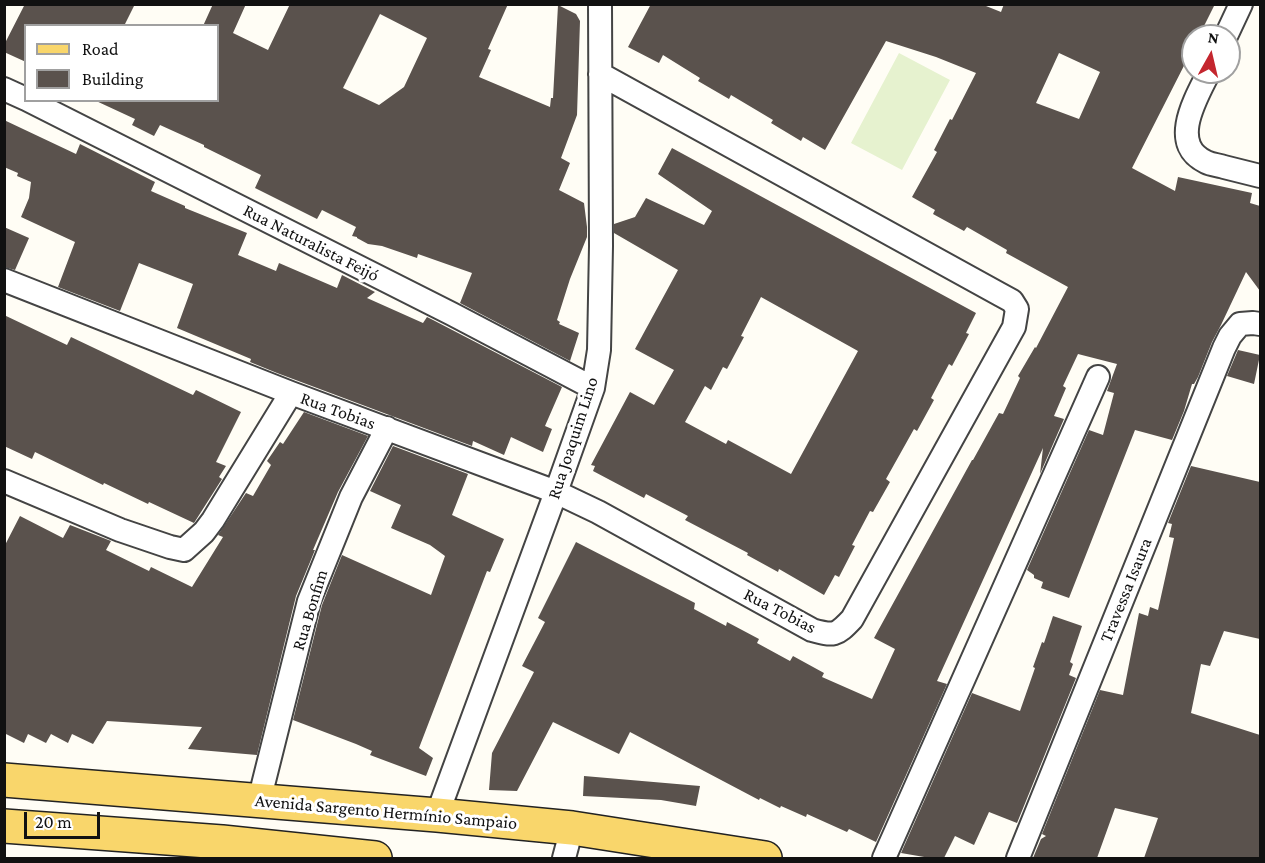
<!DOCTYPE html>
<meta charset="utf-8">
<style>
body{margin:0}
#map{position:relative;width:1265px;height:863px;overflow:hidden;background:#fffdf5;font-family:"Crimson Pro",serif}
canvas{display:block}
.frame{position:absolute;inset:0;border:6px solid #111;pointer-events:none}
.legend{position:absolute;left:24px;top:24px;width:195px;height:78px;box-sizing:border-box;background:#fff;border:2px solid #a0a0a0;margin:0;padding:8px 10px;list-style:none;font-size:18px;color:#111}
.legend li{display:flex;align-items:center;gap:12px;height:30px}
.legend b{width:30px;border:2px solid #a0a0a0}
.north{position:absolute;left:1181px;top:24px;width:60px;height:60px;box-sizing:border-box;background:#fff;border:2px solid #a0a0a0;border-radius:50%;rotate:8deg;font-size:16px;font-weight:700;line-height:24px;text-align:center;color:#111}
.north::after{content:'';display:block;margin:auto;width:21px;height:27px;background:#c4262e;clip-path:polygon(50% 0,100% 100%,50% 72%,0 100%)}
.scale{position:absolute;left:24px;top:812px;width:76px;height:27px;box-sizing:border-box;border:3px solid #111;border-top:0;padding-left:8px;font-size:18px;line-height:21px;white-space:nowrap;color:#111;-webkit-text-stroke:4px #fff;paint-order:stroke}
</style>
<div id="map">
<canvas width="1265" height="863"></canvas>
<div class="frame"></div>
<ul class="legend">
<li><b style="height:8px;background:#f9d66b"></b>Road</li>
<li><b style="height:16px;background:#5a524d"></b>Building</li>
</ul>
<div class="north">N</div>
<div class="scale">20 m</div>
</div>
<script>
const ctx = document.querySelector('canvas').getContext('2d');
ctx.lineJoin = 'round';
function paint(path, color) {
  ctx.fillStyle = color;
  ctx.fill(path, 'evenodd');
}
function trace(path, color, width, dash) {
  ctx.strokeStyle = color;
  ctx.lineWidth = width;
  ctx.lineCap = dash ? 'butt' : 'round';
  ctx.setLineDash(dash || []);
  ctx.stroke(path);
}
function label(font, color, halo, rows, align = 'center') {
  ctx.font = font + ' "Crimson Pro",serif';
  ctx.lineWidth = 6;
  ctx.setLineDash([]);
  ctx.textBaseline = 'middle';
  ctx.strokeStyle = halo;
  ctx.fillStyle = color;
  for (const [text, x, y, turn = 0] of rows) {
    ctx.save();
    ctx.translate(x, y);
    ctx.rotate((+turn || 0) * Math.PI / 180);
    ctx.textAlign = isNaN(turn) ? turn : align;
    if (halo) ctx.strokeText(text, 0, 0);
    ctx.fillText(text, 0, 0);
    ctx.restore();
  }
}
paint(new Path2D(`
 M899 53 950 80 902 170 851 143Z`), '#e6f2cf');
paint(new Path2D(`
 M25 4H135L124 26H26V62L4 52V45Z
 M213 4H246L233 33 268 50 290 4H508L488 49 491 50 479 77 550 107 551 98H553L558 5 576 14 580 21 577 115 561 158 570 163 559 190 584 203 587 227V237L570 279 557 320 560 322 559 324 579 333 570 361 460 303 472 273 418 254 417 258 382 246 368 244 357 238V237L352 236 356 227 322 210 317 219 255 188 261 175 204 147V145L160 125 154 136 132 125 135 119 94 100H218V26H203ZM380 14 427 38 404 87 379 105 343 88Z
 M651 4H981L1001 12 1004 4H1215L1199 36H1193V48L1132 168 1175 191 1178 177 1252 193 1250 203 1260 206V291L1246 272 1221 325 1212 342 1198 377 1194 384H1192L1184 411 1172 440 1135 430 1069 598 1041 588 1043 582 1034 578V575L1027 570 1089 430 1103 435 1114 393 1107 391 1117 364 1078 354 1063 386 1066 388 1054 416 1064 419 1040 474 1043 448 937 681 947 684 876 842 849 829 847 832 807 814 806 817 781 806 780 808 760 798 759 800 630 732 619 754 553 722 517 791 489 790 492 753 534 672 522 666 545 622 538 618 576 542 695 603 694 609 726 626 727 622 759 639 757 643 790 661 793 656 824 673 822 677 872 699 895 649 874 638 972 460H973L999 413 1003 414 1020 378 1018 376 1035 347 1036 348 1068 287 1006 253 1007 250 967 227 964 231 933 214 935 210 912 197 937 152 934 150 950 119 952 120 976 73 936 57 886 41 825 150 803 137 801 141 771 123 773 120 731 95 729 99 698 81 700 78 663 55 659 63 628 47ZM1059 53 1100 72 1079 119 1036 103Z
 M4 120 76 154 80 144 155 182 151 191 185 206V208L247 233 238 255 276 271 279 263 337 288 342 275 375 292 367 298 423 323 427 317 433 320 562 387 545 426 552 429 543 452 511 437 504 455 473 441 472 446 277 373 250 362 251 359 177 328 193 284 139 263 120 311 58 287 75 242 21 217 29 198 31 182 17 176 18 173 4 167Z
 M672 148 976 313 966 333 969 334 952 366 949 364 931 398 934 400 917 431 914 429 886 479 890 482 873 512 870 511 852 545 855 546 839 577 835 575 824 595 779 569 778 572 747 555 748 553 685 520 688 516 646 494 644 498 593 471 595 466 591 465 630 392 654 405 674 370 635 349 678 270 614 233V224L635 217 646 198 704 225 712 211 658 174ZM761 297 858 351 791 474 728 440 726 444 685 422 705 386 711 390 723 367 727 369 744 337 741 336Z
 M4 227 29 238 15 270 4 267Z
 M4 315 67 345 71 337 193 395 196 390 241 412 216 462 226 466 219 477 222 479 194 523 149 502 148 504 104 483 103 485 35 452 32 459 4 446Z
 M1238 350 1260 355 1254 384 1227 376Z
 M304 412 368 436 338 492 313 550H315L296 596 257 755 188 749 202 727 107 721 93 744 72 734 68 743 51 734 46 743 28 734 24 743 4 733V547L20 516 63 538 70 525 111 541 106 550 149 571 151 567 192 587 223 537 218 535 246 493 253 496 271 465 267 461 280 442 283 444Z
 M393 446 468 474 452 515 504 539 490 572 487 571 419 748 433 758 426 776 370 755 372 751 356 744 293 720 322 605 342 555 431 595 445 556 430 545 391 528 401 505 370 491Z
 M1191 466 1260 482V639L1224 631 1210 666 1201 664 1191 713 1260 735V858H1144L1158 818 1115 808 1097 858H1033L1041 839 1046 836 1042 834 1100 690 1123 695 1139 613 1148 616 1150 607 1158 610 1174 538 1169 537 1172 524 1168 523Z
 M1053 616 1082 626 1070 662 1073 664 1069 675 1076 678 1017 823 989 812 974 845 955 836 944 858H930L901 853 972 693 1020 711 1035 668 1033 667 1042 642 1044 643Z
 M584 776 700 786 696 806 661 800 583 796Z`), '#5a524d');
const street = new Path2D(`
 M1226 36 1241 4
 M1209 72C1196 98 1168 144 1206 162 1212 165 1219 165 1224 167 1236 170 1248 173 1260 176
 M4 89 26 99
 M28 100 452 314 593 388
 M4 280 291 393 556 492 598 512 812 630C834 636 836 636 852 619L1014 327 1017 309 1012 301 1001 295 600 74
 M4 481 120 530 170 547 184 550 204 532 213 520 291 393
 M259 801 309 601 351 497 387 428
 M437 815 556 492 593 388 599 350 601 246 600 4
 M564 858 572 828
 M884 858 1098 377
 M1018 858 1224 348 1230 336 1240 324 1253 323 1260 324`);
const primary = new Path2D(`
 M4 780 437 815 572 828 765 858
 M4 826 222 842 375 858`);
trace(street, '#444', 26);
trace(primary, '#222', 36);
trace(street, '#fff', 22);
trace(primary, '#f9d66b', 33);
label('18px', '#111', '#fff', [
 ["Rua Naturalista Feijó",311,243,27],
 ["Rua Tobias",338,411,20],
 ["Rua Joaquim Lino",573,438,-72],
 ["Travessa Isaura",1126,590,-68],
 ["Rua Bonfim",310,610,-73],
 ["Rua Tobias",780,611,27],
 ["Avenida Sargento Hermínio Sampaio",386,812,5]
]);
</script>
